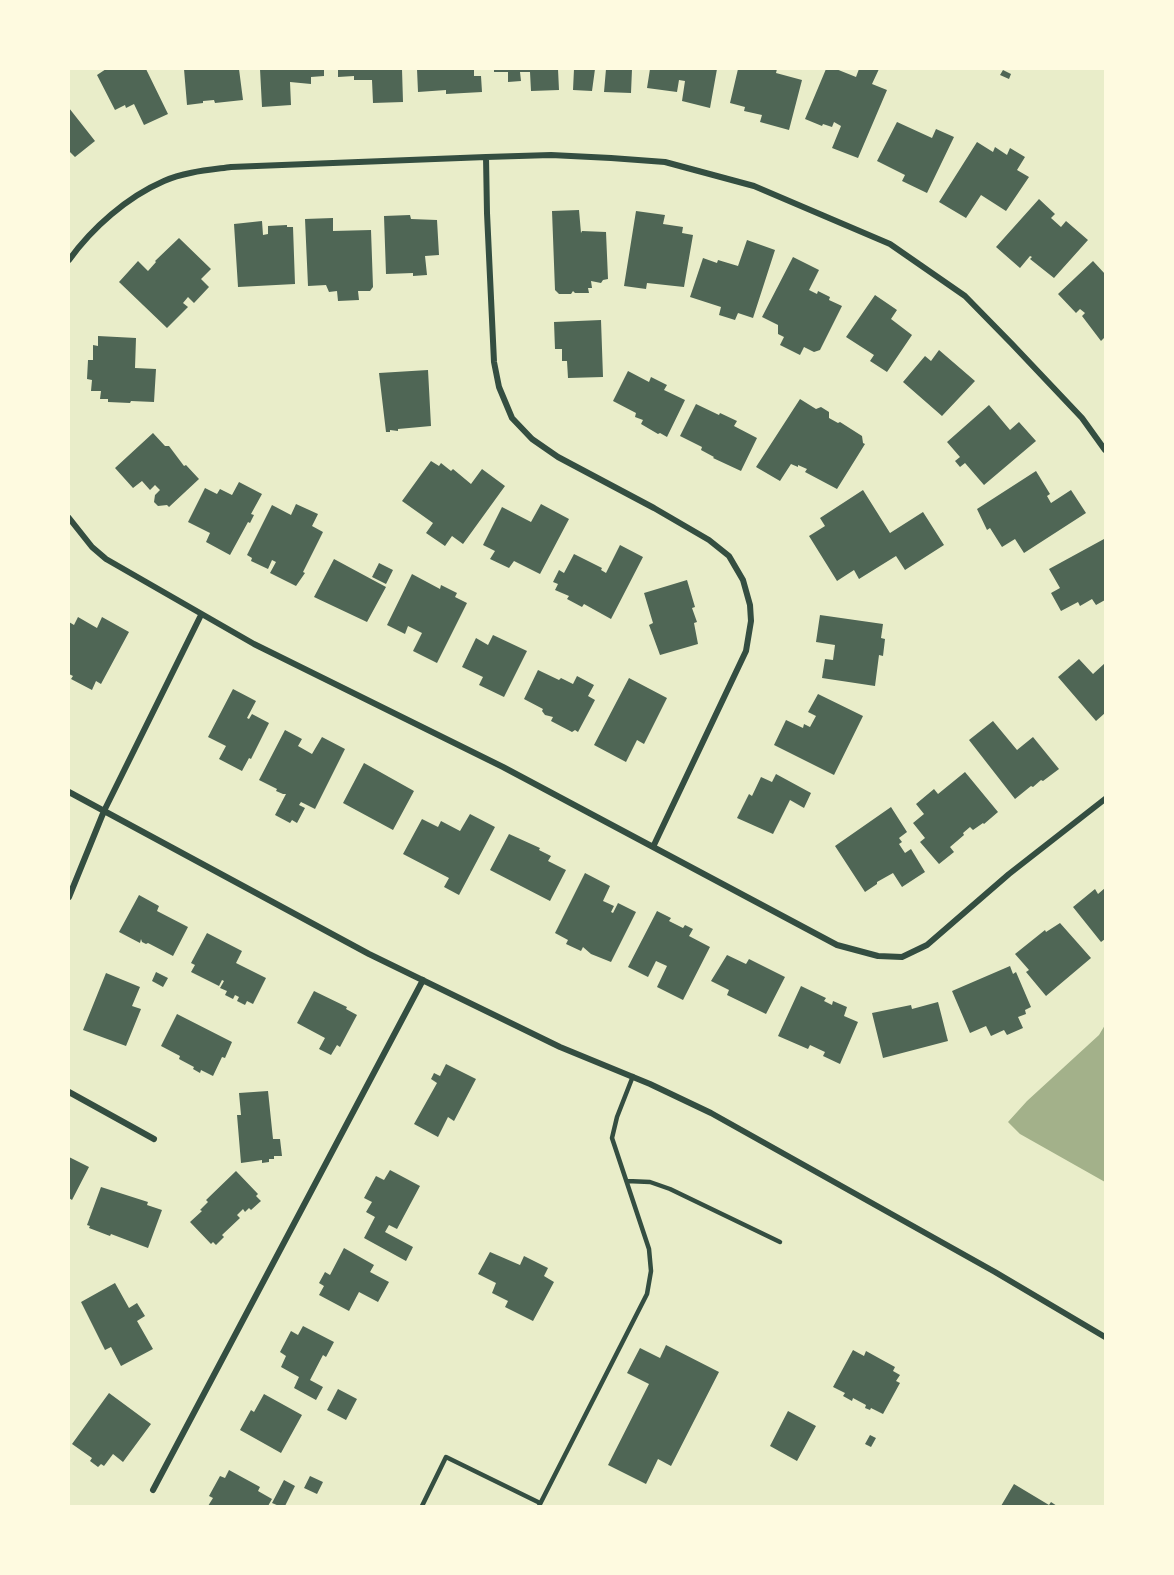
<!DOCTYPE html>
<style>
body{margin:0}
#map{position:relative;width:1174px;height:1575px;overflow:hidden;background:#e9edc9;font-family:Jost,sans-serif}
canvas{display:block}
.frame{position:absolute;inset:0;border:70px solid #fefae0;pointer-events:none}
</style>
<div id="map">
<canvas width="1174" height="1575"></canvas>
<div class="frame"></div>
</div>
<script>
const ctx = document.querySelector('canvas').getContext('2d');
ctx.lineJoin = 'round';
function paint(path, color) {
  ctx.fillStyle = color;
  ctx.fill(path, 'evenodd');
}
function trace(path, color, width, dash) {
  ctx.strokeStyle = color;
  ctx.lineWidth = width;
  ctx.lineCap = dash ? 'butt' : 'round';
  ctx.setLineDash(dash || []);
  ctx.stroke(path);
}
paint(new Path2D(`
 M1105 1025V1182L1020 1134 1008 1122 1027 1101 1099 1035Z`), '#a3b18a');
paint(new Path2D(`
 M106 69H146L168 114 144 125 134 104 126 108 125 105 115 110 97 75Z
 M184 69H239L243 100 215 103 214 100 203 101V103L187 105Z
 M260 69H324V76L311 77V84L290 82 291 105 262 107Z
 M338 69H402L403 102 373 103 372 80H354V76L338 77Z
 M417 69H474V76H481L482 92 446 94V90L418 92Z
 M494 69H558L559 90 531 91 530 72H520L521 81 508 82V72H494Z
 M574 69H595L592 91 573 90Z
 M606 69H632L631 93 604 92Z
 M650 69H717L710 108 682 101 685 81 679 80 677 92 647 88Z
 M738 69H777L776 73 802 80 789 130 760 122 762 115 744 111 745 107 730 103Z
 M826 69H836L856 77 859 69H879L872 84 887 90 858 158 832 148 841 126 834 122 832 127 823 124 822 126 805 119Z
 M1003 70 1011 74 1009 79 1000 75Z
 M69 108 95 141 75 157 69 151Z
 M897 122 932 138 936 129 954 137 927 193 902 181 905 175 877 161Z
 M977 142 993 152 995 147 1007 155 1010 148 1025 157 1017 170 1029 177 1006 211 981 195 966 218 939 202Z
 M1039 199 1055 214 1051 218 1061 227 1066 221 1088 240 1054 278 1030 259 1032 257 1030 256 1020 268 996 247Z
 M579 210 581 233 582 231 606 232 608 279 603 280 601 283 591 281 592 288H588L589 293H575L573 291 571 294H559L555 290 552 211Z
 M636 211 665 215 663 224 683 227 682 233 693 235 684 287 647 283 646 289 624 286Z
 M410 215 411 219 437 220 439 255 425 256 427 275 413 276V273L386 274 384 216Z
 M333 218V231L371 230 373 287 370 291H358L359 300 338 301 337 291 329 292 326 285 308 286 305 219Z
 M262 221 263 235 268 234V226L287 225V227H293L295 284 238 287 234 224Z
 M179 238 211 269 201 279 209 287 194 303 188 297 183 303 188 307 167 328 119 282 138 261 148 271 156 262 155 261Z
 M747 240 775 250 753 318 738 313 735 320 719 315 721 307 690 297 703 258 717 263 718 260 738 266Z
 M793 257 819 270 809 290 817 294 818 291 830 297 829 300 842 306 820 350 814 352 804 347 800 355 780 345 784 337 778 334V325L762 317Z
 M1093 261 1105 274V337L1101 341 1082 316 1085 313 1080 309 1076 313 1058 294Z
 M875 295 897 310 891 319 912 335 887 372 870 361 874 355 846 337Z
 M601 320 603 377 568 378 567 361H562V349H555L554 322Z
 M98 336 136 338 135 368 156 369 154 402 131 401 130 403 108 402V399H100L101 391H91L92 380 87 379 88 360H93V345L98 346Z
 M939 350 975 381 942 416 903 382 925 356 931 361Z
 M428 370 431 426 398 429V431L390 430V432H386L379 373Z
 M628 371 649 382 651 377 667 385 664 390 685 400 667 437 660 433 658 434 641 424 643 420 635 417 636 413 613 401Z
 M800 399 816 409 821 407 829 412V418L838 423 840 422 862 436 863 443 865 444 837 489 805 472 807 469 798 465V467L791 464 780 481 756 467Z
 M696 404 719 415 720 413 737 421 734 426 757 438 741 471 713 458 714 457 701 450 702 447 680 436Z
 M989 405 1010 430 1019 422 1036 441 984 485 965 463 960 467 955 461 960 457 947 442Z
 M153 433 165 446H169L184 466 186 465 199 479 169 507 167 505 158 506 154 502 155 495 160 490 155 485 150 490 142 481 133 488 115 468Z
 M431 461 439 466 441 463 451 471 453 469 471 484 482 469 505 486 463 544 452 536 445 546 426 533 433 523 402 501Z
 M1036 471 1050 494 1047 496 1051 503 1071 490 1086 513 1024 553 1015 539 1002 547 990 528 987 530 977 509Z
 M239 482 262 494 251 514 254 515 250 523 248 522 230 555 206 542 210 533 188 522 205 488 217 494 220 489 232 495Z
 M863 490 890 533 923 512 944 545 905 570 896 556 859 579 854 570 837 581 809 536 825 526 820 518Z
 M296 504 318 514 312 526 323 532 303 572 305 573 296 586 270 573 276 562 272 560 268 569 251 561 252 558 247 555 272 505 291 515Z
 M541 504 569 519 540 574 514 561 509 568 490 559 495 551 483 545 502 507 531 522Z
 M1104 539 1105 600 1096 605 1092 599 1080 606 1078 602 1061 611 1051 593 1060 588 1049 569Z
 M620 545 643 557 611 619 584 604 582 607 567 599 569 596 555 590 558 584 553 582 559 570 564 573 574 554 602 568 601 570 606 573Z
 M334 559 386 587 367 622 314 597Z
 M379 563 393 570 386 584 372 577Z
 M412 574 440 589 441 585 457 593 455 597 467 603 437 663 413 651 422 633 408 626 405 634 387 625Z
 M687 580 695 607 692 608 697 622 694 623 698 644 660 655 649 625 653 623 644 593Z
 M820 615 883 624 881 638 885 639 883 656 879 655 875 686 822 678 825 659 833 660 835 645 816 642Z
 M78 617 97 628 102 617 129 632 101 684 96 681 92 690 71 679 73 676 69 674V622L74 625Z
 M493 635 527 651 504 697 479 685 483 677 462 667 476 638 488 645Z
 M1079 659 1093 674 1105 663V713L1096 721 1058 677Z
 M538 670 559 680 561 678 573 684 577 676 594 685 588 696 595 700 578 732 575 730 572 732 551 721 553 717 545 715 542 711 543 709 524 699Z
 M629 678 667 698 644 744 637 740 626 762 594 745Z
 M233 689 256 701 247 718 249 719 252 714 269 723 251 759 249 758 242 771 219 759 226 746 208 737Z
 M818 694 863 716 834 775 774 745 786 720 803 728 804 724 810 727 816 716 808 712Z
 M993 721 1017 750 1033 737 1059 769 1043 781 1041 780 1033 787 1031 786 1015 799 969 740Z
 M285 730 302 739 298 746 312 754 322 737 345 749 315 809 301 802 299 805 305 808 297 823 292 820 290 823 275 815 286 794H283L276 791 277 789 259 780Z
 M364 763 414 791 393 830 343 803Z
 M965 772 998 812 984 824 983 823 973 830 970 827 963 833 964 835 950 847 954 852 939 864 920 842 925 838 913 823 924 814 916 804 934 789 938 794Z
 M776 774 811 793 804 808 790 800 773 834 737 818 749 794 752 796 761 777 772 782Z
 M891 807 907 832 899 838 902 842 899 844 905 853 911 849 925 872 902 887 893 873 877 882V884L865 892 835 846Z
 M470 814 495 827 459 895 444 887 449 878 403 854 422 819 438 827 441 821 460 831Z
 M509 834 540 848 539 850 551 856 548 861 566 870 550 901 490 870Z
 M585 873 610 886 603 901 614 906 611 912 613 913 618 903 636 912 611 962 591 954 583 947 581 951 566 944 568 940 555 933Z
 M1105 888V939L1101 942 1073 907 1095 889 1098 894Z
 M139 895 159 906 157 911 188 927 173 956 148 943 146 944 142 942 141 939 140 943 119 932Z
 M657 911 671 918 669 921 683 928 685 925 693 929 689 936 710 947 683 1000 657 987 667 966 656 961 648 977 628 967Z
 M1060 923 1091 958 1046 996 1026 972 1029 970 1015 954 1045 930 1046 932Z
 M207 933 242 951 236 963 266 978 253 1004 247 1001 245 1005 237 1001 239 997 235 995 233 999 225 995 227 991 220 988 224 981 222 980 219 986 191 972 195 965 191 963Z
 M727 955 746 964 749 959 785 977 766 1014 727 995 729 990 711 981Z
 M1010 966 1013 974 1016 972 1031 1007 1025 1010 1026 1014 1018 1017 1023 1028 1007 1035 1004 1030 991 1036 986 1026 970 1033 952 991Z
 M156 972 168 978 163 987 152 981Z
 M106 973 140 987 132 1006 141 1009 126 1046 83 1030Z
 M801 986 826 998 824 1001 832 1005 833 1001 847 1007 844 1016 858 1022 840 1064 823 1056 825 1052 810 1045 808 1049 778 1036Z
 M314 991 347 1007 346 1009 357 1015 340 1047 337 1045 331 1055 319 1049 325 1038 297 1023Z
 M938 1002 948 1041 883 1058 872 1013 911 1005 912 1009Z
 M177 1014 232 1042 225 1058 222 1057 213 1076 201 1070 200 1073 193 1069 194 1067 179 1059 180 1056 161 1046Z
 M446 1064 476 1079 454 1121 448 1117 438 1137 414 1124 437 1083 431 1079 434 1073 440 1076Z
 M268 1091 273 1139H280L282 1156H274V1159H269V1162L262 1163V1160L241 1163 237 1115H241L239 1093Z
 M69 1157 89 1167 72 1200 69 1198Z
 M390 1170 420 1186 397 1229 389 1225 385 1232 413 1247 406 1261 364 1238 375 1217 366 1212 372 1202 364 1198 376 1176 384 1180Z
 M236 1171 258 1194 256 1196 261 1201 251 1210 249 1208 245 1212 243 1209 237 1215 240 1218 222 1235 224 1237 216 1245 213 1242 211 1244 190 1222 202 1211 200 1210 208 1202 206 1200Z
 M101 1187 148 1202 147 1205 162 1210 148 1248 111 1234 110 1236 89 1228 90 1226 87 1225Z
 M344 1248 374 1265 370 1272 389 1282 378 1302 359 1292 349 1311 319 1295 324 1286 319 1283 325 1272 330 1275Z
 M490 1252 520 1265 524 1256 548 1268 544 1276 554 1282 533 1321 505 1307 508 1301 492 1293 496 1283 478 1274Z
 M115 1283 129 1308 137 1303 145 1316 137 1321 153 1349 121 1366 111 1347 105 1350 81 1302Z
 M303 1326 334 1342 326 1357 323 1355 310 1380 323 1387 316 1400 294 1388 299 1377 281 1367 286 1356 280 1352 291 1331 298 1335Z
 M666 1345 719 1372 671 1466 658 1459 646 1484 608 1465 649 1384 627 1373 640 1348 660 1358Z
 M853 1350 864 1356 866 1351 895 1367 893 1371 900 1375 896 1381 900 1383 883 1414 871 1408 870 1410 865 1408 866 1405 853 1398 852 1401 843 1396 845 1393 833 1387Z
 M338 1389 357 1399 346 1420 327 1410Z
 M109 1393 151 1424 123 1462 113 1454 104 1466 101 1464 98 1467 90 1461 92 1458 72 1444Z
 M264 1394 302 1415 281 1453 240 1430 251 1410 254 1412Z
 M788 1411 816 1426 797 1461 770 1446Z
 M870 1435 876 1438 871 1447 865 1444Z
 M229 1470 260 1487 258 1491 272 1499 268 1506H208L213 1498 209 1496 220 1476 225 1478Z
 M310 1476 323 1482 317 1494 304 1488Z
 M284 1480 295 1486 285 1506H279L272 1503Z
 M1014 1484 1049 1505 1051 1502 1057 1506H1001Z`), '#4f6655');
trace(new Path2D(`
 M627 1181 650 1182 670 1189 780 1242
 M422 1506 446 1457 540 1503
 M539 1506 647 1294 651 1271 649 1249 612 1138 617 1117 633 1076`), '#344e41', 4.5);
trace(new Path2D(`
 M486 157 487 213 494 362 499 387 512 418 532 439 558 457 654 508 709 540 729 556 743 580 750 605 751 621 746 651 653 847
 M69 260C92 228 127 197 164 181 184 172 209 170 231 167L486 157 551 155 611 158 665 162 754 186 890 244 965 296 1012 344 1082 418 1105 450
 M69 518 92 547 106 559 254 644 503 767 837 945 878 956 902 957 927 945 1009 874 1105 799
 M69 792 369 954 560 1047 650 1084 711 1113 995 1272 1105 1337
 M69 897 104 811 201 615
 M69 1092 154 1139
 M153 1490 423 980`), '#344e41', 6);
</script>
